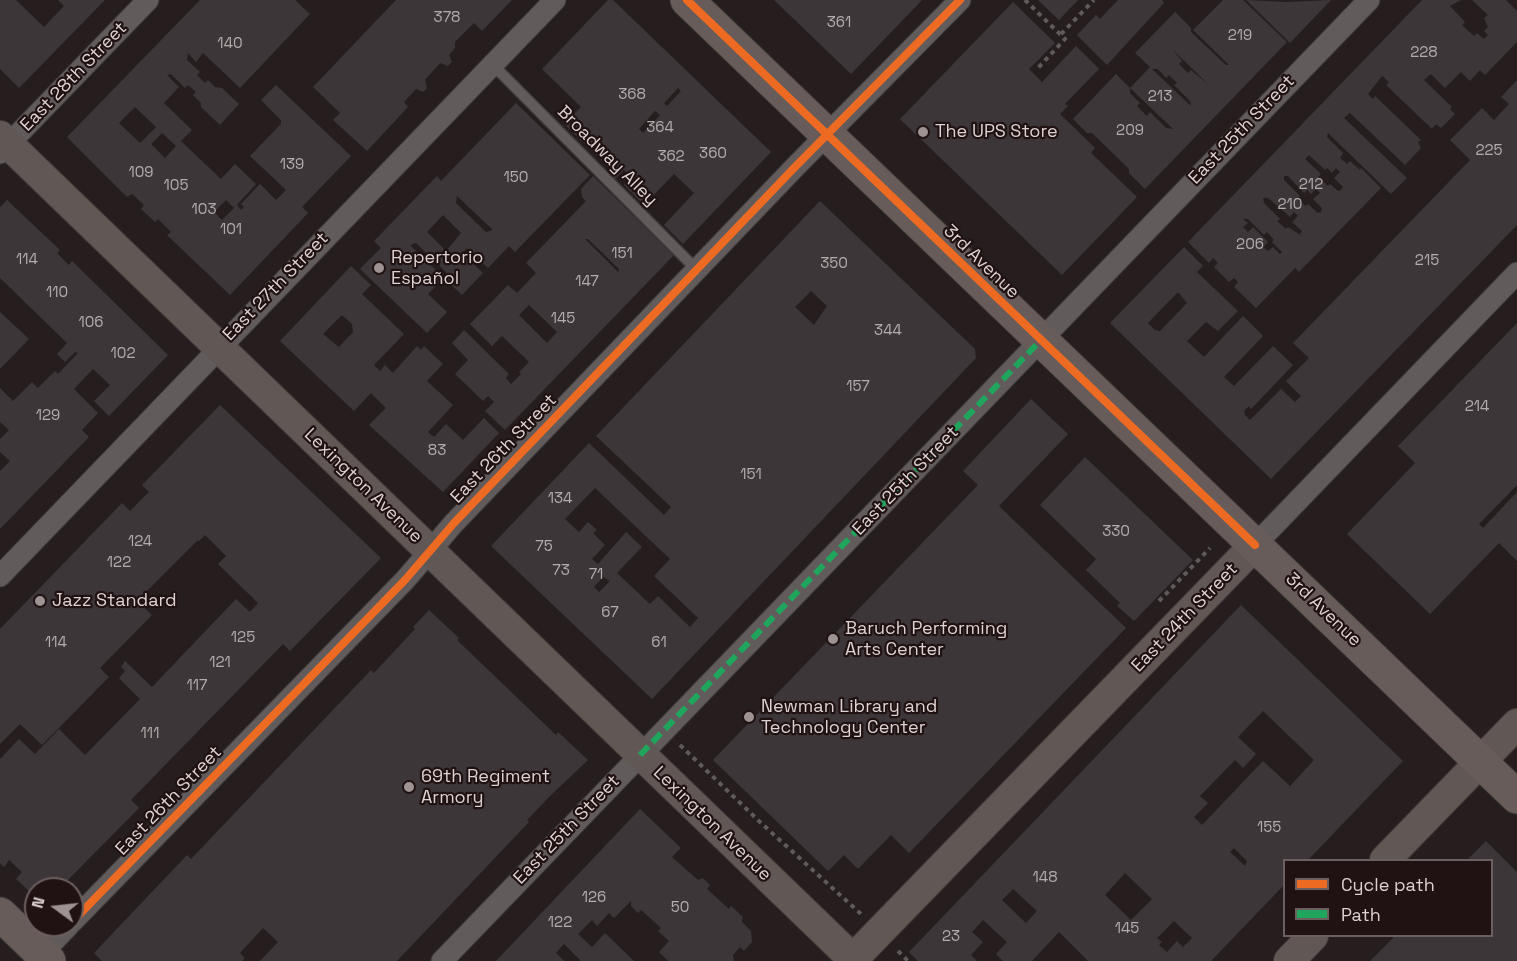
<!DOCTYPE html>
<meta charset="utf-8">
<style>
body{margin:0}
#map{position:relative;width:1517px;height:961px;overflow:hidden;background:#261e1e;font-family:"Space Grotesk",sans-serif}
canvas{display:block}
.legend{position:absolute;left:1283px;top:859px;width:210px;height:78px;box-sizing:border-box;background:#201212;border:2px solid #6c5f5f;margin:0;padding:8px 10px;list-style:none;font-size:18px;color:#ddd2d2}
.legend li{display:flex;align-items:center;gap:12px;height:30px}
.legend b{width:30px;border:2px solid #6c5f5f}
.north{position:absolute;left:24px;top:877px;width:60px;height:60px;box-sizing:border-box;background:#201212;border:2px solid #6c5f5f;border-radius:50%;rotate:285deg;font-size:16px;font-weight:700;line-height:24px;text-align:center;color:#ddd2d2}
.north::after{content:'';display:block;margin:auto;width:21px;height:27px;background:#9d9393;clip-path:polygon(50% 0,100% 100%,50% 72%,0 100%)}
</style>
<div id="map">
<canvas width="1517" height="961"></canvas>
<ul class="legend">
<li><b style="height:8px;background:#ed6a23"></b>Cycle path</li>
<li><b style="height:8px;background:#20a55d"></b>Path</li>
</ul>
<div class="north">N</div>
</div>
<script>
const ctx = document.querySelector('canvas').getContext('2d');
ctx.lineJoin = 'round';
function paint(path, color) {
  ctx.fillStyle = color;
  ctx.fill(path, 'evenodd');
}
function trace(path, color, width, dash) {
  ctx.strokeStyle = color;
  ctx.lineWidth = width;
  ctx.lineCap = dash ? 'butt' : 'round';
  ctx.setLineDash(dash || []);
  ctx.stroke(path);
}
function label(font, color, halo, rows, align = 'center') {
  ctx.font = font + ' "Space Grotesk",sans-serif';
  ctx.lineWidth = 4.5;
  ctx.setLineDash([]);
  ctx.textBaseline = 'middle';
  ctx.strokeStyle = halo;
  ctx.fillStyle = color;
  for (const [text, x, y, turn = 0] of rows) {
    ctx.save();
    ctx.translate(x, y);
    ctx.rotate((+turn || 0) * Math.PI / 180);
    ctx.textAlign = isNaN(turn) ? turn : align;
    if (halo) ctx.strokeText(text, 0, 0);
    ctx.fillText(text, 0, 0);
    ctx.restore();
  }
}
paint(new Path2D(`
 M0 0H16L44 27 64 6 58 0H105L19 88 0 69Z
 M200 0H295L310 14 240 88 203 53 196 62 188 53 187 60 200 72 197 75 205 83 208 80 215 87 222 88 239 104 220 125 201 107V103L193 95 196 92 188 85 185 88 171 74 167 75 179 87 164 103 192 130 181 141 221 179 235 164 256 184 237 205 241 210 244 207 241 204 260 184 276 200 286 190 250 156 281 124V120L261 100 276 85 351 156 302 207 308 213 230 295 167 235 171 232 158 219 155 222 141 209 144 205 132 194 127 197 67 137ZM135 107 156 127 140 143 119 123ZM162 133 176 146 165 158 151 144ZM226 200 234 208 222 220 214 212Z
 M396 0H512L482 31 474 23 455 42V48L449 55 452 62 448 66 440 63 425 80 427 88 423 92 416 89 404 102 408 107 367 151 333 120 340 113 313 87Z
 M608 0H613L771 152 683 244 664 225 694 193 674 174 644 205 624 185 631 177 624 170 614 180 608 174 611 169 564 124 581 107 542 69ZM678 88 681 91 667 106 664 103ZM655 111 660 115 643 133 639 129Z
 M774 0H922L851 74Z
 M1038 0H1078L1059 20Z
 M1118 0H1162L1164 3 1107 65 1077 35 1096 15 1100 19Z
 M1223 0H1243L1287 42 1145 189 1129 173V169L1092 133H1087L1073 119 1116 74 1130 88 1150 67 1135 53 1175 12 1191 28V32L1226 65H1229L1193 30ZM1172 49 1210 86 1191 70 1188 73 1179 64 1182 61ZM1152 69H1158L1166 78 1169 75 1177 83 1174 85 1190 101 1191 106ZM1130 88 1173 129 1166 128 1150 112 1147 116 1137 106 1140 103 1130 93Z
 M1246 0 1287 2 1331 0 1290 43Z
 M1422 0H1461L1450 6 1465 22 1462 25 1474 36 1477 33 1484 39 1488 35 1484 31 1488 27 1484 18 1488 15 1472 0H1506L1517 11V42L1485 75 1480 70 1470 81 1461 72 1445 88 1431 74 1424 80 1452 107 1450 109 1455 114 1441 128 1436 124 1432 129 1386 85 1389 82 1382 76 1368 94 1373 99 1375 96 1421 140 1418 142 1421 148 1405 165 1350 113 1344 118 1407 178 1391 194 1328 133 1327 137 1343 153 1340 158 1347 164 1350 161 1360 170 1361 168 1381 188 1299 272 1295 268 1256 308 1234 287 1238 282 1234 278 1229 282 1214 267 1218 263 1213 258 1209 263 1188 242ZM1309 155 1325 170 1327 168 1332 173 1336 168 1340 172 1334 178 1343 187 1341 190 1338 191 1330 184 1328 186 1318 177 1321 174 1305 159ZM1284 176H1288L1304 193 1307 190 1311 194 1316 189 1320 193 1313 199 1322 208 1321 212 1318 213 1308 204 1306 206 1297 199 1300 196 1284 180ZM1263 198H1268L1290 217 1294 212 1298 216 1292 222 1302 231 1300 234 1302 236 1288 227 1286 229 1277 221 1280 219 1264 203ZM1243 219H1248L1264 235 1267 232 1274 240 1272 242 1282 252 1280 254 1273 247 1268 251 1263 247 1268 242 1253 227 1248 232 1243 227 1248 223Z
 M1013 2 1055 43 1029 69 1042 82 1076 46 1099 69 1065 104 1068 106 1060 114 1095 148 1091 153 1137 197 1062 275 900 119Z
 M1517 80V225L1271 479 1110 323 1184 247 1203 266 1197 272 1238 311 1218 331 1206 322 1187 341 1204 357 1243 316 1263 336 1224 377 1234 386 1273 346 1293 365 1251 409 1249 406 1244 411 1245 415 1250 420 1281 389 1295 402 1301 396 1286 381 1309 358 1293 343 1470 160 1450 140 1482 108 1494 120 1509 104 1501 97ZM1178 292 1187 303 1160 331 1155 330 1148 323Z
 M516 103 590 175 515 252 509 246 488 268 467 248 462 253 483 273 462 295 445 279 447 273 416 243 410 245 444 278 428 294 447 312 427 333 360 269 381 248 374 241 437 176 441 181ZM457 196 493 230 486 232 456 203ZM443 215 461 233 446 251 427 232Z
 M593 176 674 255 505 430 485 411 494 402 488 396 483 401 455 374 468 360 452 343 464 330 509 374 506 378 511 384 521 374 519 372 529 362 502 336 492 346 470 324 508 285 517 293 536 273 526 263 586 201 582 197 581 189ZM585 239H588L619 269 618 272ZM529 305 557 332 547 343 519 315Z
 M7 200 60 250 57 253 69 265 72 261 168 355 109 416 94 401 110 385 93 369 74 389 98 413 82 430 89 437 0 529V471L10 461 0 452V439L9 430 0 422V388L13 401 32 382 38 388 55 371 58 374 78 353 75 352 65 362 57 354 67 343 0 278V207Z
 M820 201 975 349 976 358 652 699 491 546 589 443 664 515 671 507 596 436ZM811 291 827 306 814 325 795 307ZM595 488 670 559 654 576 698 618 690 627 658 596 650 604 617 573 642 547 626 532 598 564 592 559 605 545 593 533 597 530 588 522 579 532 565 519ZM603 577 610 581 599 592 594 587Z
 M351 266 371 285 362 294 404 334 374 365 380 371 385 365 393 373 417 346 421 350 424 346 443 364 427 381 453 405 428 432 434 437 446 424 463 440 484 418 499 433 443 492 369 425 386 408 371 393 354 411 280 341ZM342 315 352 324 353 332 339 347 323 334Z
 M0 312 29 339 0 369Z
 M1517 323V485L1479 524 1483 528 1517 492V561L1499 543 1430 614 1347 534 1415 463 1398 446Z
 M1031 399 1068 434 999 506 1126 628 909 853 891 835 858 869 844 855 828 871 713 760 978 485 963 471Z
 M220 405 381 558 290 651 283 644 131 800 139 808 59 889H36V898L16 879 22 872 9 860 4 867 0 863V759L19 739 35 754 59 729 85 755 140 699 119 678 125 671 121 667 125 661 152 687 236 599 250 612 258 603 218 564 226 556 205 535 199 541 198 540 137 601 152 615 100 668 109 677 42 745 20 724 0 744V629L122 503 130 511 149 492 142 485Z
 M1085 457 1193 560 1134 621 1117 606 1120 603 1086 570 1096 559 1040 505Z
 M1241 605 1403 761 1308 860 1284 861V885L1211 961H1088L1059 932 1032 961H1003L996 954 1007 942 983 920 972 932 983 942 971 955 977 961H918L909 952ZM1263 711 1314 760 1290 786 1263 761 1202 825 1194 817 1208 803 1200 796 1235 760 1243 768 1256 754 1238 737ZM1234 848 1247 861 1245 866 1230 852ZM1125 873 1152 899 1131 920 1105 895ZM1013 889 1037 911 1026 923 1002 900ZM1174 921 1192 938 1183 947 1177 941 1167 952 1159 945 1162 942 1157 938Z
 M429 610 459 638 457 640 556 735 558 732 588 760 550 796 527 820 529 822 397 961H260L278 942 263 928 240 953 245 958 242 961H102L94 953 187 855 191 859 371 670 374 673 415 629 413 627Z
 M640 809 681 848 672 857 698 880 703 878 710 885 707 889 729 909 731 906 743 917 742 922 751 931 752 942 744 951 740 947 733 955 734 961H668L659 952 669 941 658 931 661 928 641 910 638 913 631 906V901L614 918 609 913 597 926 592 920 578 934 592 947 605 933 634 961H581L564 944 556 953 564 961H496Z
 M1486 841 1517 872V961H1370L1395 936H1492V860H1467Z`), '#3d3638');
const lane = new Path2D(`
 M492 64 697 270`);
const street = new Path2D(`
 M0 153 148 0
 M1255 545 1517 273
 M0 576 555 0
 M72 922 405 580 454 523 795 167 960 0
 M35 961 69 925
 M442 961 1369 0`);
const secondary = new Path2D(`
 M0 136 855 961
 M1385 860 1517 724
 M853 959 1255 545
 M1289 961 1313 936`);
const primary = new Path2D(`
 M687 0 1517 797
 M0 914 49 961`);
trace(lane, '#403939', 13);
trace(street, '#403939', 23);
trace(secondary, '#403939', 32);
trace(primary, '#403939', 35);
trace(new Path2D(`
 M1025 0 1065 39 1038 68
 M1061 34 1094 0
 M1159 601 1210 548
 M680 745 761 823 861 914
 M898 951 908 961`), '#615a5a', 4, [4.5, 4.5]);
trace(lane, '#625b5b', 10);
trace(street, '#625b5b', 21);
trace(secondary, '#615755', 30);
trace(primary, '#675c59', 33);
trace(new Path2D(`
 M640 755 1041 340`), '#20a55d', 6, [12, 6]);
trace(new Path2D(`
 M687 0 1255 545
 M72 922 405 580 454 523 795 167 960 0`), '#ed6a23', 8);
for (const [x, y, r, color] of [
 [923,132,6,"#9d9393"],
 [379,268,6,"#9d9393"],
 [40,601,6,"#9d9393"],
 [833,639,6,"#9d9393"],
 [749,717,6,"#9d9393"],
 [409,787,6,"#9d9393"]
]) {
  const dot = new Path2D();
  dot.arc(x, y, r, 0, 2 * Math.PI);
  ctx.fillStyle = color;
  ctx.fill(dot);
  trace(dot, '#201212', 2);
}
label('15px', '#b5abac', null, [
 ["378",447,18],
 ["361",839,23],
 ["219",1240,36],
 ["140",230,44],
 ["228",1424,53],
 ["368",632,95],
 ["213",1160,97],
 ["364",660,128],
 ["209",1130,131],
 ["225",1489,151],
 ["360",713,154],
 ["362",671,157],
 ["139",292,165],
 ["109",141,173],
 ["150",516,178],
 ["212",1311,185],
 ["105",176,186],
 ["210",1290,205],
 ["103",204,210],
 ["101",231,230],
 ["206",1250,245],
 ["151",622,254],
 ["114",27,260],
 ["215",1427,261],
 ["350",834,264],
 ["147",587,282],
 ["110",57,293],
 ["145",563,319],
 ["106",91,323],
 ["344",888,331],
 ["102",123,354],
 ["157",858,387],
 ["214",1477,407],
 ["129",48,416],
 ["83",437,451],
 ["151",751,475],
 ["134",560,499],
 ["330",1116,532],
 ["124",140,542],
 ["75",544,547],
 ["122",119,563],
 ["73",561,571],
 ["71",596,575],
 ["67",610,613],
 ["125",243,638],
 ["114",56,643],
 ["61",659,643],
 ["121",220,663],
 ["117",197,686],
 ["111",150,734],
 ["155",1269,828],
 ["148",1045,878],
 ["126",594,898],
 ["50",680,908],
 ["122",560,923],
 ["145",1127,929],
 ["23",951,937]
]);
label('18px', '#ddd2d2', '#201212', [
 ["East 28th Street",74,77,-46],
 ["East 25th Street",1242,130,-46],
 ["Broadway Alley",607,156,45],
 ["3rd Avenue",981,262,44],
 ["East 27th Street",276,287,-46],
 ["East 26th Street",504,449,-46],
 ["East 25th Street",906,481,-46],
 ["Lexington Avenue",363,486,44],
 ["3rd Avenue",1323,610,44],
 ["East 24th Street",1185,618,-46],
 ["East 26th Street",169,801,-46],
 ["Lexington Avenue",712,824,44],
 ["East 25th Street",567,830,-46]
]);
label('18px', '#ddd2d2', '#201212', [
 ["The UPS Store",935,132],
 ["Repertorio",391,258],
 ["Español",391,279],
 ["Jazz Standard",52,601],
 ["Baruch Performing",845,629],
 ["Arts Center",845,650],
 ["Newman Library and",761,707],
 ["Technology Center",761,728],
 ["69th Regiment",421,777],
 ["Armory",421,798]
], 'left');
</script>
